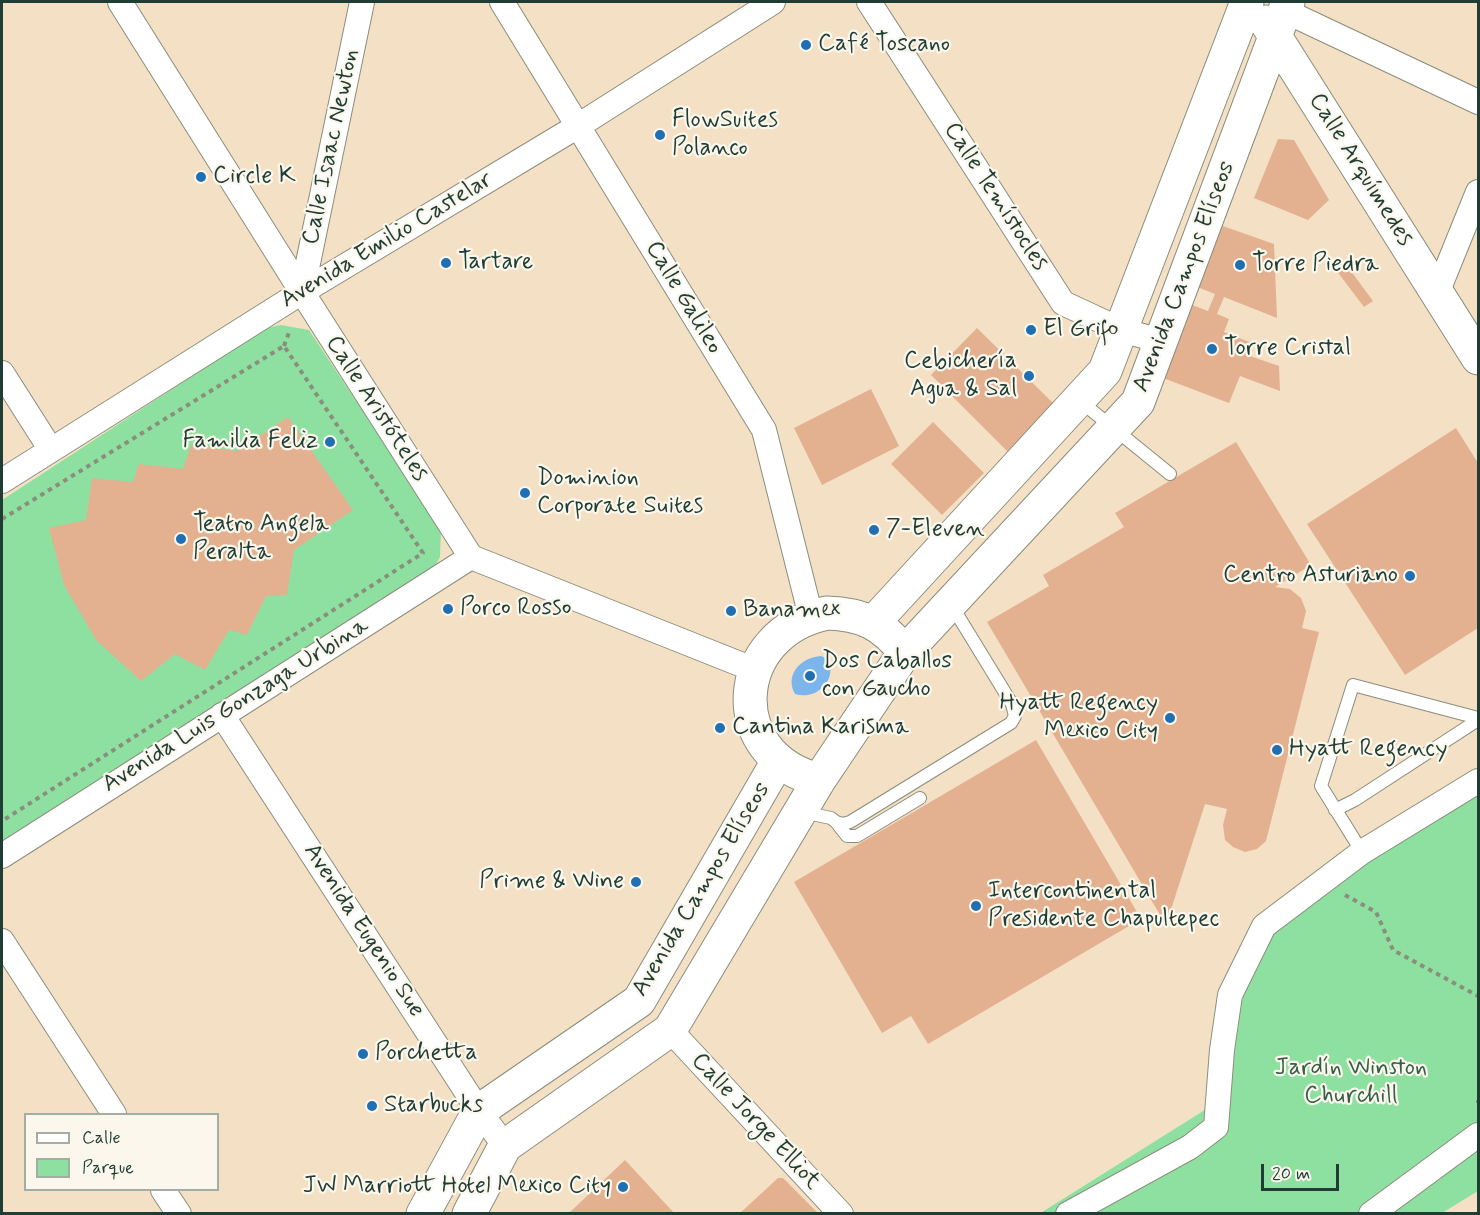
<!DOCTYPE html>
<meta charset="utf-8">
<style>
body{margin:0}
#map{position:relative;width:1480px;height:1215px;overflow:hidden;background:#f4e0c5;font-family:Mynerve,sans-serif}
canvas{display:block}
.frame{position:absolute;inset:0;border:3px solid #1f3d34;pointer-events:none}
.legend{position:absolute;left:24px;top:1113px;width:195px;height:78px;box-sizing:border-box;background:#fbf7ec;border:2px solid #a3ada2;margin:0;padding:8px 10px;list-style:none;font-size:18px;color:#1f3d34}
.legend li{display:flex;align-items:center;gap:12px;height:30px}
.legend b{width:30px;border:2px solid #a3ada2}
.scale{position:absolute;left:1261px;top:1164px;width:78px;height:27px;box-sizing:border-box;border:3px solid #1f3d34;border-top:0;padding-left:8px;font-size:18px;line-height:21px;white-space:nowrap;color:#1f3d34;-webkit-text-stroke:4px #fbf7ec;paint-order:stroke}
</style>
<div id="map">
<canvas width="1480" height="1215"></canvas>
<div class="frame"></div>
<ul class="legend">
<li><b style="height:8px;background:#fff"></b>Calle</li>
<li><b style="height:16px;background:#8ee0a1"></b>Parque</li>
</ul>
<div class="scale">20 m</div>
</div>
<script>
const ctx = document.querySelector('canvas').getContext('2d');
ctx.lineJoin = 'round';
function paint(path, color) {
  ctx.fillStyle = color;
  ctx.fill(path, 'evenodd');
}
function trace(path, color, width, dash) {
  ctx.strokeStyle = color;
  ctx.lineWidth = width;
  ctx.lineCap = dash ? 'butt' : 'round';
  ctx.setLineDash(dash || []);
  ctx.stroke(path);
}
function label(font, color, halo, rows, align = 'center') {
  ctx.font = font + ' Mynerve,sans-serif';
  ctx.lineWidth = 4.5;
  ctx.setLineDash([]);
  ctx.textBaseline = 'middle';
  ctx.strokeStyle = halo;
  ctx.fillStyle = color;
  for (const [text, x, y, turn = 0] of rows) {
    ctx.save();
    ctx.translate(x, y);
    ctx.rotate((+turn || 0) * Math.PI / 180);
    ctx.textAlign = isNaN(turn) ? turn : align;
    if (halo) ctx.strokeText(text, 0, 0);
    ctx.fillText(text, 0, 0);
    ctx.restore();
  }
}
paint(new Path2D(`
 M281 325 309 330 441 529 440 557 434 568 2 846V500L266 328Z
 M1478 786V1191L1442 1213 1039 1214 1208 1108 1265 928Z`), '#8ee0a1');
paint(new Path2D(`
 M821 656 828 659C838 680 816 701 795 694 784 675 801 657 821 656Z`), '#7cb5ec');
paint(new Path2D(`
 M1278 139 1294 140 1329 200 1308 220 1254 198Z
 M1220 225 1274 244 1277 318 1224 297 1217 314 1229 319 1224 332 1252 343 1247 355 1279 366 1280 391 1240 376 1229 403 1163 378 1192 305 1208 311 1215 294 1197 287Z
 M1345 263 1373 301 1364 307 1336 270Z
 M977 328 1055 405 1008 452 931 375Z
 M871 389 899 446 822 485 794 428Z
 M288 417 353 510 294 550 287 595 266 596 247 635 229 630 205 670 175 654 141 681 96 640 64 585 49 528 86 520 92 478 133 482 139 464 183 469 191 445 237 451Z
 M933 422 984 473 942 515 891 464Z
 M1456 428 1478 463V628L1405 675 1307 524Z
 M1236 442 1311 565 1275 587 1290 589 1301 598 1306 611 1302 628 1319 632 1266 841 1257 849 1245 852 1233 847 1225 840 1223 825 1227 809 1205 804 1166 925 987 622 1049 586 1043 575 1124 527 1115 513Z
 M1036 740 1141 919 928 1044 911 1016 882 1033 794 882Z
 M625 1160 675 1214H568Z
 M778 1178H783L819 1214H739Z`), '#e3b18f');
const lane = new Path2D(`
 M1080 401 1170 474
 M1335 810 1355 800 1478 720
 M802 812 831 818 836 822 842 824 850 822 1011 723 1015 716 1012 704 952 606
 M836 822 847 836H857L920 798
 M1362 852 1321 786 1353 685 1478 718`);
const street = new Path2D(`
 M120 2 302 292 471 557 755 670
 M502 2 764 430 811 617
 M869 2 1063 303 1121 330 1161 341
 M1285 11 1478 102
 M302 292 362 2
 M1437 293 1478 192
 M2 373 51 450
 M2 481 302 292 578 126 773 2
 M222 715 479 1111 505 1146
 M2 856 471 557
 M2 941 114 1114
 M670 1030 841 1214
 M163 1190 179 1214
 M1068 1214 1190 1147 1216 1127 1222 1050 1230 995 1264 926 1362 852 1478 781
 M1371 1214 1478 1135`);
const secondary = new Path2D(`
 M1266 22 1478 358
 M827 613C863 614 882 624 905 652L819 780C722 756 730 633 827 613Z
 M874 622 1105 371 1247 2
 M905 652 1138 402 1288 2
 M423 1214 479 1111 639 1001 778 761
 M469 1214 505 1146 670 1030 819 780`);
trace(lane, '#8a8e7c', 14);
trace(street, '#8a8e7c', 26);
trace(secondary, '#8a8e7c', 35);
trace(new Path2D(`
 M284 346 290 330
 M2 519 284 346 423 553 2 821
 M1345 895 1376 912 1393 950 1478 996
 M1478 1100V1103`), '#8a8e7c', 4, [4.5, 4.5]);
trace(lane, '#fff', 12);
trace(street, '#fff', 24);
trace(secondary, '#fff', 33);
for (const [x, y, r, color] of [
 [806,45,6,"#1f6fb2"],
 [660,135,6,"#1f6fb2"],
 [201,177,6,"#1f6fb2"],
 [446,263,6,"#1f6fb2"],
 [1240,265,6,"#1f6fb2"],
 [1031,330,6,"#1f6fb2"],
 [1212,349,6,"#1f6fb2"],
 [1029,376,6,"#1f6fb2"],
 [330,442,6,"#1f6fb2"],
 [525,493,6,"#1f6fb2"],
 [874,530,6,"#1f6fb2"],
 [181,539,6,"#1f6fb2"],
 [1410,576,6,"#1f6fb2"],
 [448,609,6,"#1f6fb2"],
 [731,611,6,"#1f6fb2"],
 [810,676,6,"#1f6fb2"],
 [1170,718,6,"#1f6fb2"],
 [720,728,6,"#1f6fb2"],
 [1277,750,6,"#1f6fb2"],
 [636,882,6,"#1f6fb2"],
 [976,906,6,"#1f6fb2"],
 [363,1054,6,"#1f6fb2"],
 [372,1106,6,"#1f6fb2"],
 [623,1187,6,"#1f6fb2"]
]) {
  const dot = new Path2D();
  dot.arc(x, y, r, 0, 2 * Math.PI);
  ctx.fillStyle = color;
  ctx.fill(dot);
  trace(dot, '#fbf7ec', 2);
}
label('24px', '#1f3d34', '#fbf7ec', [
 ["Café Toscano",818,45],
 ["FlowSuites",672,121],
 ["Polanco",672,149],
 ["Circle K",213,177],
 ["Tartare",458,263],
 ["Torre Piedra",1252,265],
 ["El Grifo",1043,330],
 ["Torre Cristal",1224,349],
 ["Cebichería",1017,362,"right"],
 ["Agua & Sal",1017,390,"right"],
 ["Familia Feliz",318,442,"right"],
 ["Dominion",537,479],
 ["Corporate Suites",537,507],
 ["Teatro Angela",193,525],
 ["Peralta",193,553],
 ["7-Eleven",886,530],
 ["Centro Asturiano",1398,576,"right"],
 ["Porco Rosso",460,609],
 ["Banamex",743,611],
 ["Dos Caballos",822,662],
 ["con Gaucho",822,690],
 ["Hyatt Regency",1158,704,"right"],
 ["Mexico City",1158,732,"right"],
 ["Cantina Karisma",732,728],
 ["Hyatt Regency",1289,750],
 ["Prime & Wine",624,882,"right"],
 ["Intercontinental",988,892],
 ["Presidente Chapultepec",988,920],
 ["Porchetta",375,1054],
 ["Starbucks",384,1106],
 ["JW Marriott Hotel Mexico City",611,1187,"right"]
], 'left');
label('24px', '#1f3d34', '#fbf7ec', [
 ["Calle Isaac Newton",332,147,-78],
 ["Calle Arquímedes",1360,170,58],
 ["Calle Temístocles",995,197,57],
 ["Avenida Emilio Castelar",387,241,-31],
 ["Avenida Campos Elíseos",1185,277,-69],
 ["Calle Galileo",683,298,59],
 ["Calle Aristóteles",376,409,57],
 ["Avenida Luis Gonzaga Urbina",236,706,-32],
 ["Avenida Campos Elíseos",702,890,-59],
 ["Avenida Eugenio Sue",363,931,57],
 ["Calle Jorge Elliot",755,1122,47]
]);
label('24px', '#355e4a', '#fbf7ec', [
 ["Jardín Winston",1351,1069],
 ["Churchill",1351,1097]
]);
</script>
